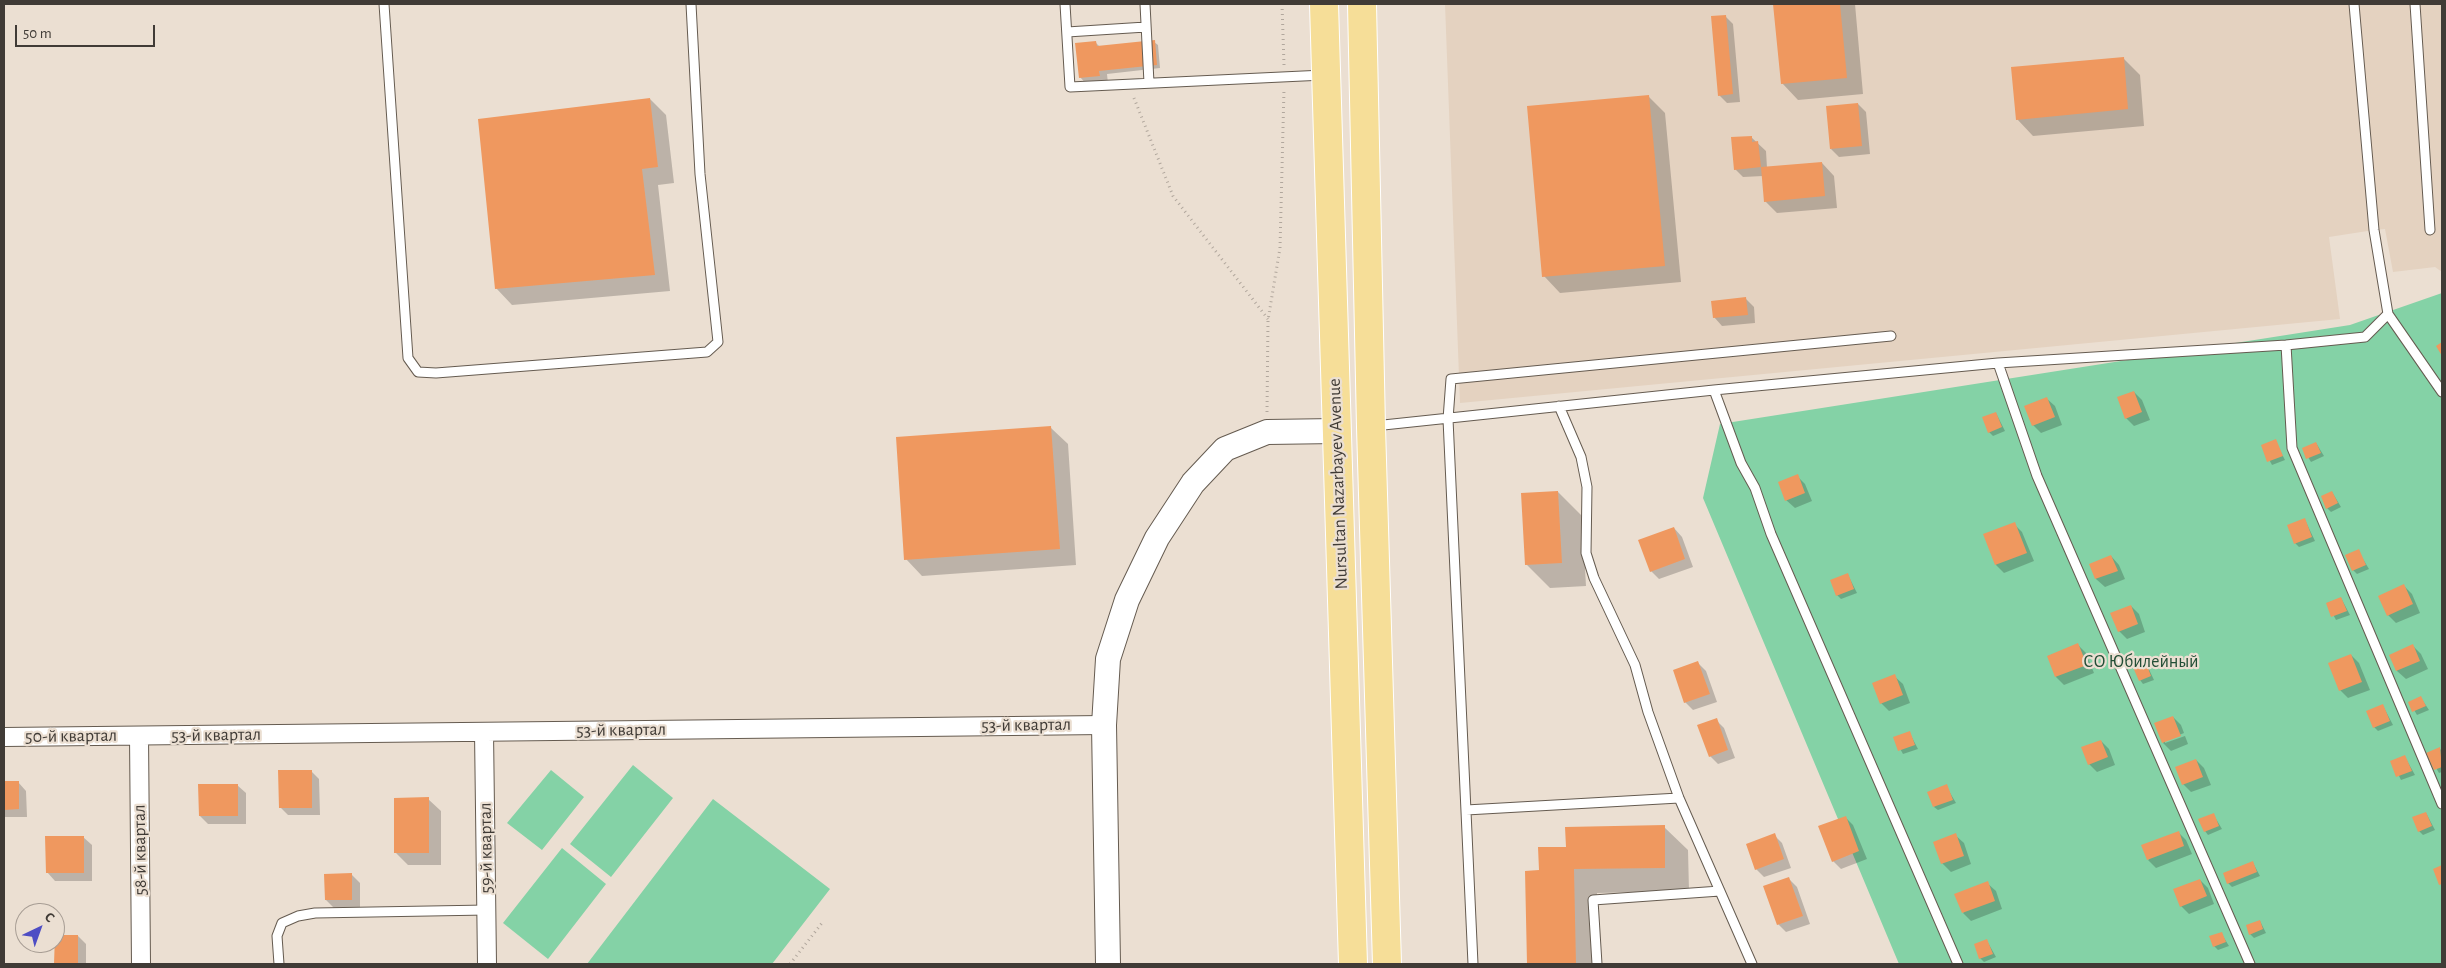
<!DOCTYPE html>
<meta charset="utf-8">
<style>
body{margin:0}
#map{position:relative;width:2446px;height:968px;overflow:hidden;background:#ebdfd2;font-family:"Alegreya Sans",sans-serif}
canvas{display:block}
.frame{position:absolute;inset:0;border:5px solid #403b36;pointer-events:none}
.north{position:absolute;left:15px;top:903px;width:50px;height:50px;box-sizing:border-box;background:#ebdfd2;border:1px solid #a79d94;border-radius:50%;rotate:42deg;font-size:14px;font-weight:700;line-height:20px;text-align:center;color:#403b36}
.north::after{content:'';display:block;margin:auto;width:18px;height:22px;background:#4e4dc4;clip-path:polygon(50% 0,100% 100%,50% 72%,0 100%)}
.scale{position:absolute;left:15px;top:25px;width:140px;height:22px;box-sizing:border-box;border:2px solid #403b36;border-top:0;padding-left:6px;font-size:15px;line-height:18px;white-space:nowrap;color:#403b36;-webkit-text-stroke:4px #ebdfd2;paint-order:stroke}
</style>
<div id="map">
<canvas width="2446" height="968"></canvas>
<div class="frame"></div>
<div class="north">С</div>
<div class="scale">50 m</div>
</div>
<script>
const ctx = document.querySelector('canvas').getContext('2d');
ctx.lineJoin = 'round';
function paint(path, color) {
  ctx.fillStyle = color;
  ctx.fill(path, 'evenodd');
}
function trace(path, color, width, dash) {
  ctx.strokeStyle = color;
  ctx.lineWidth = width;
  ctx.lineCap = dash ? 'butt' : 'round';
  ctx.setLineDash(dash || []);
  ctx.stroke(path);
}
function label(font, color, halo, rows, align = 'center') {
  ctx.font = font + ' "Alegreya Sans",sans-serif';
  ctx.lineWidth = 4.5;
  ctx.setLineDash([]);
  ctx.textBaseline = 'middle';
  ctx.strokeStyle = halo;
  ctx.fillStyle = color;
  for (const [text, x, y, turn = 0] of rows) {
    ctx.save();
    ctx.translate(x, y);
    ctx.rotate((+turn || 0) * Math.PI / 180);
    ctx.textAlign = isNaN(turn) ? turn : align;
    if (halo) ctx.strokeText(text, 0, 0);
    ctx.fillText(text, 0, 0);
    ctx.restore();
  }
}
paint(new Path2D(`
 M1445 4H2442V272L2435 267 2393 272 2385 229 2374 230 2329 237 2340 319 1460 403Z`), '#e4d2c0');
paint(new Path2D(`
 M2442 293V964H1899L1703 498 1720 424 2350 325Z
 M633 765 673 798 611 877 570 844Z
 M551 770 584 797 542 850 507 823Z
 M713 799 830 889 772 964H587Z
 M562 848 606 884 548 959 503 923Z`), '#84d2a6');
paint(new Path2D(`
 M1775 4H1855L1863 94 1798 100 1782 83Z
 M1725 16 1733 24 1740 102 1727 103 1719 95Z
 M1154 42 1158 45 1160 68 1107 74 1108 84 1088 86 1080 77 1096 43 1100 47Z
 M2123 58 2140 75 2144 126 2033 136 2017 119Z
 M1649 97 1665 113 1681 282 1560 293 1544 276Z
 M650 99 666 115 674 183 658 185 670 291 512 305 496 288Z
 M1858 104 1866 112 1870 154 1839 157 1831 149Z
 M1751 137 1766 151 1767 168 1822 163 1834 176 1837 208 1777 213 1765 201 1763 176 1743 177 1735 169Z
 M1746 299 1754 307 1755 323 1722 326 1714 317Z
 M2134 392 2142 400 2150 420 2134 426 2126 418Z
 M2046 398 2055 406 2062 425 2041 433 2033 425Z
 M1996 413 2005 431 1993 436 1989 432Z
 M1051 428 1068 444 1076 565 922 576 906 559Z
 M2275 441 2285 460 2272 465 2262 446Z
 M2316 443 2324 456 2311 462 2303 449Z
 M1797 476 1805 484 1812 501 1795 508 1786 500Z
 M1558 492 1582 516 1586 586 1550 588 1526 564Z
 M2332 492 2341 507 2331 512 2327 508Z
 M2305 520 2315 541 2299 547 2295 543Z
 M2014 524 2022 532 2034 561 2004 573 1996 565 1985 535Z
 M1674 528 1682 537 1693 567 1659 579 1651 571Z
 M2358 551 2369 569 2357 574 2353 570Z
 M2111 556 2119 565 2125 579 2105 587 2096 579 2091 564Z
 M1848 575 1857 593 1841 599 1837 595Z
 M2404 586 2412 594 2420 613 2396 623 2388 615Z
 M2341 598 2350 615 2336 620 2327 603Z
 M2131 606 2139 614 2145 632 2127 639 2119 631Z
 M2078 645 2086 653 2094 673 2064 685 2056 677 2048 656Z
 M2413 646 2421 654 2428 669 2406 679 2397 671 2391 656Z
 M2351 655 2359 663 2370 690 2348 698 2340 690Z
 M2145 661 2154 680 2143 684 2140 680Z
 M1698 663 1706 671 1717 702 1693 710 1685 702Z
 M1894 676 1903 684 1910 703 1889 711 1881 703Z
 M2421 698 2429 710 2417 715 2410 703Z
 M2383 706 2393 725 2378 731 2374 727Z
 M2173 717 2181 725 2184 733 2165 741V743L2185 736 2188 744 2171 751 2163 743Z
 M1716 720 1724 728 1735 758 1718 764 1710 756Z
 M1909 732 1918 749 1903 754 1894 738Z
 M2101 741 2109 749 2115 765 2097 772 2089 764Z
 M2440 749 2442 751V772L2439 773 2428 754Z
 M2405 757 2415 775 2401 780 2392 762Z
 M2196 760 2204 768 2211 785 2191 792 2183 784Z
 M311 771 319 779 320 815H288L280 807Z
 M4 782H18L26 791 27 817H4Z
 M237 785 246 793V824H208L200 816Z
 M1946 786 1956 803 1938 810 1934 807Z
 M428 799 441 811V865H408L396 853Z
 M2426 813 2435 830 2423 835 2419 831Z
 M2213 814 2222 829 2208 835 2205 831Z
 M1845 817 1853 825 1867 859 1841 869 1833 861Z
 M1664 827 1688 850 1689 891 1597 893 1599 964H1528L1527 872H1540L1567 848Z
 M2178 832 2186 840 2192 854 2156 868 2148 860Z
 M1774 835 1782 843 1791 868 1764 877 1756 869Z
 M1955 835 1964 843 1971 864 1951 872 1942 863Z
 M83 837 92 845V881H55L47 872Z
 M2253 863 2260 876 2232 887 2228 883Z
 M352 875 360 883V908H334L326 900Z
 M1789 879 1797 887 1810 924 1786 932 1778 924Z
 M2200 880 2208 888 2214 904 2189 914 2181 906Z
 M1987 883 1996 891 2002 909 1971 921 1963 913Z
 M2260 921 2266 933 2254 938 2250 934Z
 M2221 933 2229 946 2218 950 2214 946Z
 M56 936H78L86 944V964H56Z
 M1987 941 1996 957 1984 962 1980 958Z`), '#0003');
paint(new Path2D(`
 M1773 4H1840L1847 78 1781 84Z
 M1726 15 1733 94 1718 96 1711 16Z
 M1155 40 1157 65 1099 71 1100 76 1079 78 1075 43 1096 41 1097 46Z
 M2124 57 2128 109 2016 120 2011 67Z
 M1649 95 1665 266 1542 277 1527 106Z
 M650 98 658 167 642 169 655 275 495 289 478 119Z
 M1858 103 1862 146 1830 149 1826 106Z
 M1752 136V142L1758 141 1761 167 1734 170 1731 137Z
 M1822 162 1825 196 1764 202 1761 167Z
 M1746 297 1748 315 1713 318 1711 301Z
 M2442 342V356L2436 346Z
 M2134 391 2142 412 2125 419 2117 397Z
 M2047 397 2055 417 2032 426 2024 406Z
 M1996 412 2002 427 1988 433 1982 417Z
 M1051 426 1060 549 904 560 896 437Z
 M2276 439 2283 456 2267 462 2261 445Z
 M2316 442 2321 453 2306 459 2302 448Z
 M1798 474 1805 493 1785 501 1778 482Z
 M1558 491 1562 563 1525 565 1521 493Z
 M2332 491 2338 503 2326 509 2321 496Z
 M2305 518 2312 537 2294 544 2287 525Z
 M2015 522 2027 553 1995 565 1983 534Z
 M1674 527 1685 559 1650 572 1638 540Z
 M2359 549 2366 565 2352 571 2345 555Z
 M2111 555 2118 571 2095 579 2089 564Z
 M1848 573 1854 589 1836 596 1830 580Z
 M2404 584 2413 604 2387 616 2378 596Z
 M2341 597 2347 611 2331 617 2326 603Z
 M2131 605 2138 624 2118 632 2110 613Z
 M2078 643 2087 665 2055 677 2047 656Z
 M2413 644 2420 661 2396 671 2389 655Z
 M2351 654 2362 682 2339 691 2328 663Z
 M2145 660 2151 676 2139 681 2132 665Z
 M1698 661 1710 694 1684 703 1673 670Z
 M1895 674 1903 695 1880 704 1872 683Z
 M2421 696 2426 706 2412 712 2408 702Z
 M2383 704 2390 721 2373 728 2366 711Z
 M2173 716 2181 736 2162 743 2154 723Z
 M1717 718 1728 750 1709 757 1697 725Z
 M1910 731 1915 745 1898 751 1893 737Z
 M2101 740 2108 757 2088 765 2081 747Z
 M2440 747 2442 767 2434 770 2426 753Z
 M2405 755 2412 771 2396 777 2390 761Z
 M2196 759 2203 777 2182 785 2175 767Z
 M278 770H312V808H279Z
 M4 781H19V809L4 810Z
 M198 784H238V816H199Z
 M1947 784 1953 800 1933 807 1927 792Z
 M429 797V853H394V798Z
 M2426 812 2432 826 2418 832 2412 817Z
 M2214 813 2219 826 2204 832 2198 819Z
 M1846 816 1859 851 1832 862 1818 826Z
 M1665 825V868L1574 869 1576 964H1527L1525 871 1539 870 1538 847H1566L1565 827Z
 M2179 831 2184 846 2147 860 2141 845Z
 M1775 833 1784 859 1755 870 1746 844Z
 M1956 833 1964 856 1941 864 1933 842Z
 M45 836H84V873H46Z
 M2253 861 2257 872 2227 884 2223 873Z
 M2442 865V884L2439 885 2433 869Z
 M352 873V900H325L324 874Z
 M1789 877 1803 916 1777 925 1763 886Z
 M2200 879 2207 896 2180 907 2173 889Z
 M1988 881 1995 901 1962 913 1954 894Z
 M2260 920 2263 929 2249 935 2246 925Z
 M2222 932 2226 942 2213 947 2209 936Z
 M55 935H78V964H54Z
 M1987 939 1993 954 1979 959 1974 944Z`), '#ef985f');
const lane = new Path2D(`
 M384 4 408 358 418 372 436 373 707 352 718 342 700 174 691 4
 M1065 4 1070 87 1324 75
 M1145 4 1149 83
 M2415 4 2430 230
 M1067 32 1146 27
 M2388 314 2442 392
 M2286 345 2292 448 2442 804
 M1998 363 2037 476 2250 964
 M1714 390 1741 463 1755 488 1771 534 1958 964
 M1559 406 1581 457 1587 487 1586 553 1594 578 1635 665 1648 712 1679 798 1752 964
 M1374 426 1714 390 1998 363 2286 345 2365 337 2388 314 2374 230 2354 4
 M1466 810 1679 798
 M279 964 277 936 282 923 298 916 315 913 487 910
 M1473 964 1448 419 1451 379 1891 336
 M1597 964 1593 900 1720 891`);
const street = new Path2D(`
 M484 732 487 964
 M139 736 141 964
 M4 737 1104 725`);
const secondary = new Path2D(`
 M1108 964 1104 725 1108 659 1127 600 1157 538 1193 483 1225 449 1267 432 1336 431`);
const primary = new Path2D(`
 M1324 4 1353 964
 M1362 4 1371 427 1387 964`);
trace(lane, '#655b50', 11);
trace(street, '#655b50', 20);
trace(secondary, '#655b50', 26);
trace(primary, '#fff', 30);
trace(new Path2D(`
 M1282 4 1284 65
 M1134 98 1173 196 1268 319
 M1267 412 1268 320 1280 248 1284 89
 M790 964 822 923`), '#b1a79d', 3, [1, 4]);
trace(lane, '#fff', 9);
trace(street, '#fff', 18);
trace(secondary, '#fff', 24);
trace(primary, '#f6de98', 28);
label('18px', '#403b36', '#ebdfd2', [
 ["Nursultan Nazarbayev Avenue",1338,484,-92],
 ["53-й квартал",1026,725,-1],
 ["53-й квартал",621,730,-1],
 ["53-й квартал",216,735,-1],
 ["50-й квартал",71,736,-1],
 ["59-й квартал",486,848,-91],
 ["58-й квартал",140,850,-91]
]);
label('18px', '#224e36', '#ebdfd2', [
 ["СО Юбилейный",2141,662]
]);
</script>
